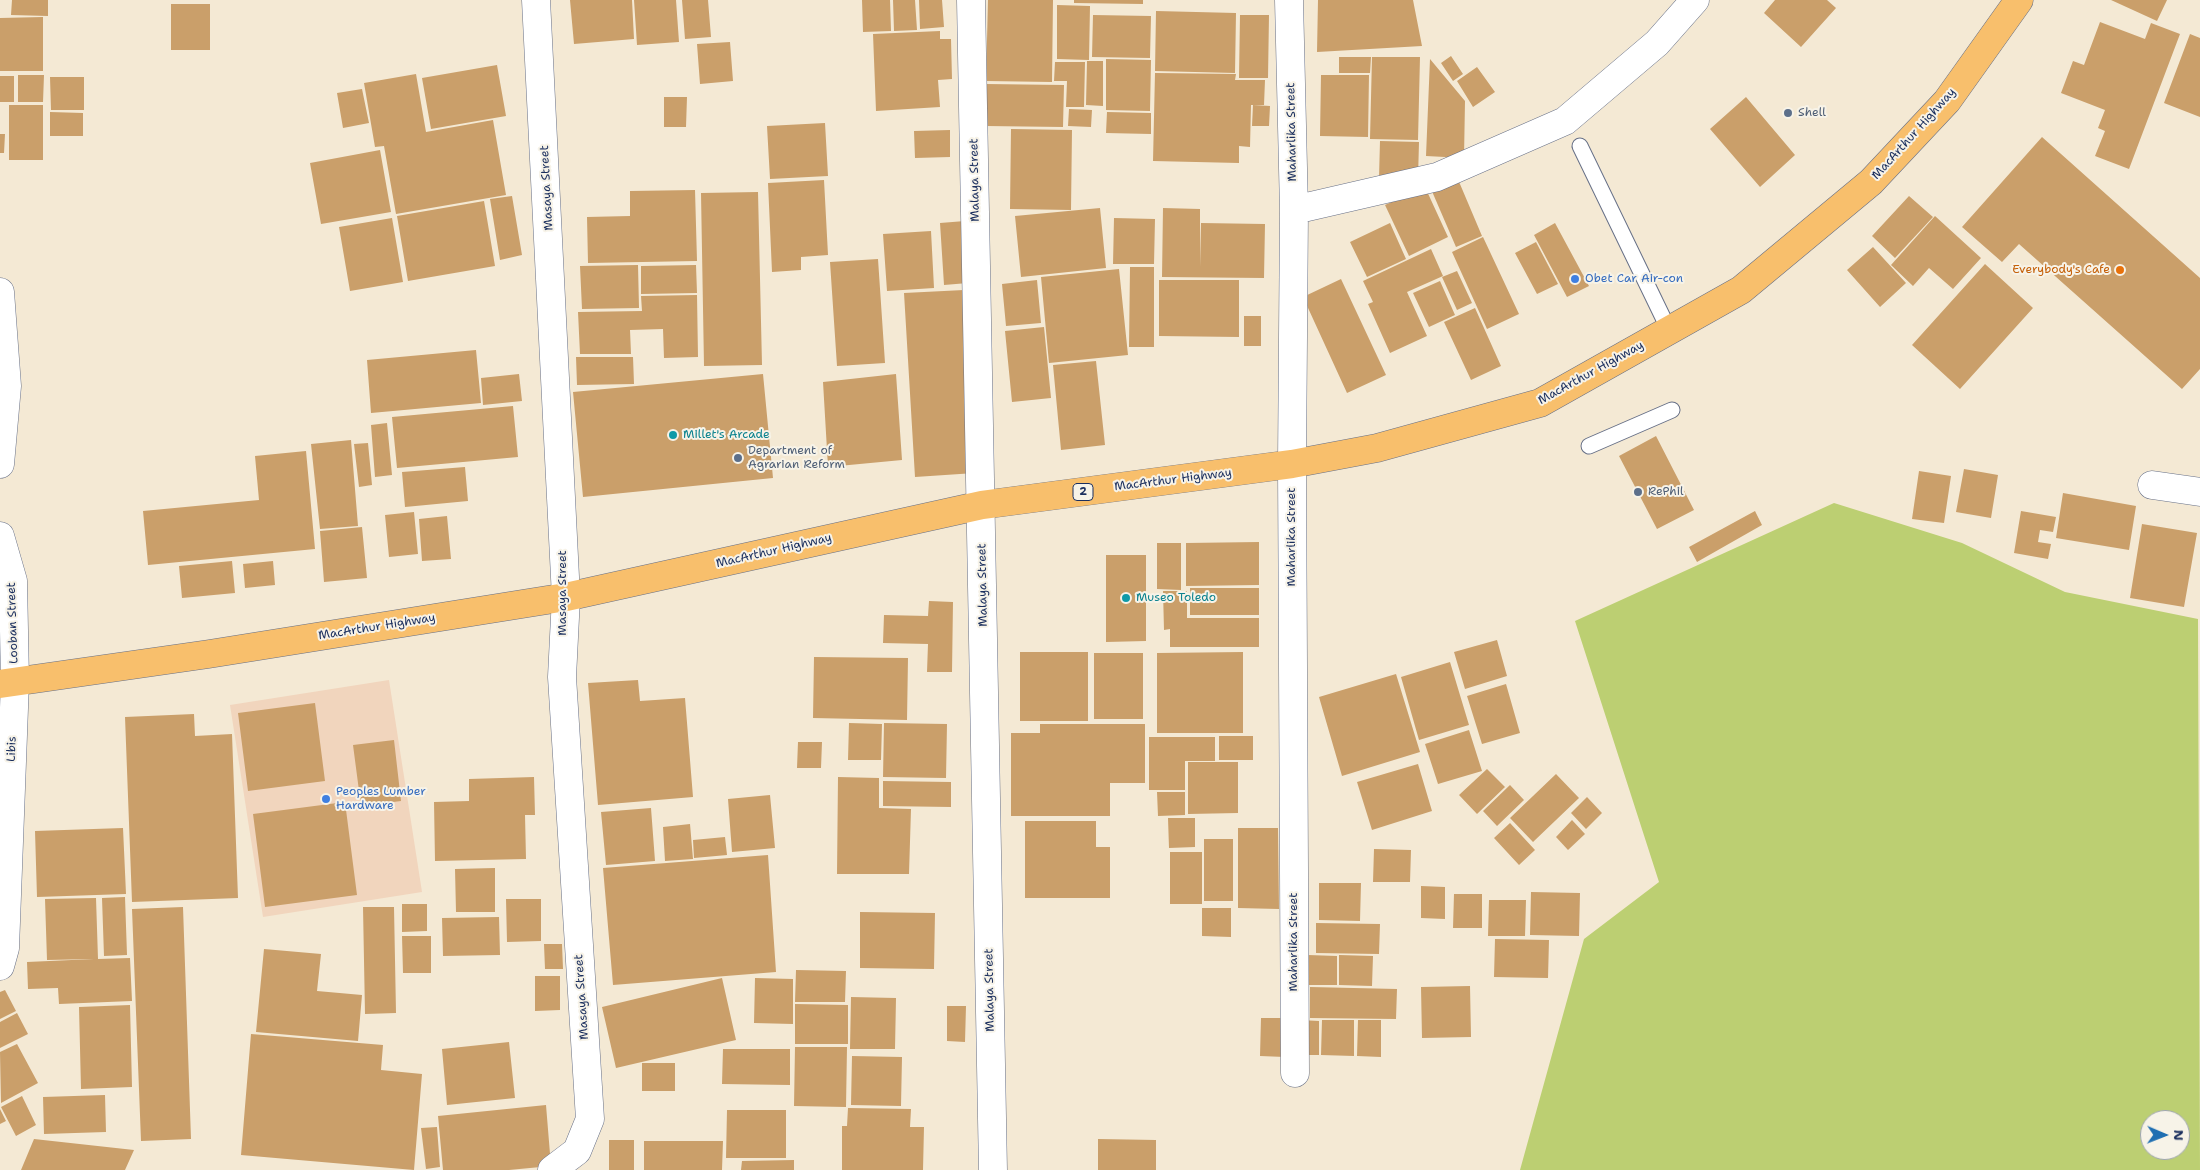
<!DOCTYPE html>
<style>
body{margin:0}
#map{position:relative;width:2200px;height:1170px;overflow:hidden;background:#f4e9d4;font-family:"Shantell Sans",sans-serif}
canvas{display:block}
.north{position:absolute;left:2140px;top:1110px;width:50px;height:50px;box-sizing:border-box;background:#f7f3e8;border:1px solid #9fa5b1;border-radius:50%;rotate:91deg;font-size:14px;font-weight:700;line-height:20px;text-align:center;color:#1b2f5e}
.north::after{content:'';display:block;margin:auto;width:18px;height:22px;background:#1f6fb2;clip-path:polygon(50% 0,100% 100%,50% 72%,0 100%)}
</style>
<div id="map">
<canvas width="2200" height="1170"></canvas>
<div class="north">N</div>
</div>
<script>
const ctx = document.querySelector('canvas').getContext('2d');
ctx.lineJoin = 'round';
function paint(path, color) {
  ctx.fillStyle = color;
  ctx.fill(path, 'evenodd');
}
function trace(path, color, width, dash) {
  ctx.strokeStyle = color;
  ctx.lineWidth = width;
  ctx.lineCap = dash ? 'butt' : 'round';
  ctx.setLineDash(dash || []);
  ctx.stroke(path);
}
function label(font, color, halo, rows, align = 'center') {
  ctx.font = font + ' "Shantell Sans",sans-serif';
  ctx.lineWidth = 4;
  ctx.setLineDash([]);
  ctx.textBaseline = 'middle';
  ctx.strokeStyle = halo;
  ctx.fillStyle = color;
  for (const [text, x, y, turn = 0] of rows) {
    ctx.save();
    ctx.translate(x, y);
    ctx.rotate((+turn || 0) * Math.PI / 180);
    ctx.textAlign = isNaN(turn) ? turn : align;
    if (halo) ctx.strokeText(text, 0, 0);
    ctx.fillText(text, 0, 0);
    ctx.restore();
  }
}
paint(new Path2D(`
 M389 680 422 892 263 917 230 705Z`), '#f1d5bd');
paint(new Path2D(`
 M1834 503 1962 543 2065 592 2198 619 2200 1170H1520L1584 939 1659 882 1575 621ZM2150 1120H2180V1150H2150Z`), '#bccf72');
paint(new Path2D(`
 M12 0H48V16L11 15Z
 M570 0H632L634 39 574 44Z
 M634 0H676L679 42 637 45Z
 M682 0H708L711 37 685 39Z
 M862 0H890L891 31 863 32Z
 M893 0H915L917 30 894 31Z
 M919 0H942L944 27 920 29Z
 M988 0H1053L1052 82 986 81Z
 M1074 0H1143V4L1074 3Z
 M1318 0H1413L1422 46 1317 52Z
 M1775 0H1827L1836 8 1801 47 1764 13Z
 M2111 0H2167L2157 21Z
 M171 4H210V50H171Z
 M1057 5 1090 6 1089 60 1057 59Z
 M1156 11 1236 13 1235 73 1155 71Z
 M1093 15 1151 16 1150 58 1092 57Z
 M1240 15H1269L1268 78H1239Z
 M43 17V71H0V18Z
 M2100 22 2145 39 2151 23 2180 34 2129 169 2095 156 2105 131 2098 128 2105 110 2061 93 2073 61 2084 65Z
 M940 31V39H951L952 79 938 80 940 107 876 111 873 34Z
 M2190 34 2200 38V117L2164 103Z
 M730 42 733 81 700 84 697 44Z
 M1451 56 1463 74 1453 81 1441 63Z
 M1339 57H1371L1370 73H1339Z
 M1372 57H1420L1418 140 1370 139Z
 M1106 59 1151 60 1150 111 1106 110Z
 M1430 59 1465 101 1464 158 1426 156Z
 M1087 61H1103V106L1086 105Z
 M1055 62H1085L1084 107H1066L1067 81H1054Z
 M497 65 506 116 431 129 422 78Z
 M1477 67 1495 92 1473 107 1457 81Z
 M1155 73 1236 74 1235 80H1265L1264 105H1251L1250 147 1239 146V163L1153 161Z
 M416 74 426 132 493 120 506 195 396 214 384 146 375 147 364 83Z
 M18 75H44L43 102H18Z
 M1321 75H1369L1368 137 1320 136Z
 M0 76H14V102H0Z
 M50 77H84V110H51Z
 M986 84 1064 85 1063 127 986 126Z
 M362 89 369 123 343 128 337 93Z
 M664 97H687L686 127H664Z
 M1746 97 1795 155 1760 187 1710 129Z
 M9 105H43V160H9Z
 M1253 105 1270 106 1269 126H1252Z
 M1069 109 1092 110 1091 127 1068 126Z
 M50 112 83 113V136H50Z
 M1107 112 1151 113V134L1106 133Z
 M825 123 828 176 770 179 767 126Z
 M1011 129 1072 130 1071 210 1010 209Z
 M950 130V157L915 158 914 131Z
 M0 134H5L4 153H0Z
 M2042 137 2200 278V369L2182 389 2019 244 2002 262 1962 227Z
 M1380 141 1419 142 1418 178H1379Z
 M380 150 391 212 321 224 310 163Z
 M1457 177 1482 236 1456 247 1431 189Z
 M824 180 828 255 801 257V270L772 272 768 183Z
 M1425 187 1448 237 1409 256 1385 205Z
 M695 190 697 261 588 263 587 217 630 216V191Z
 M758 192 762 365 704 366 701 193Z
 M512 196 522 255 500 260 490 199Z
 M1909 196 1933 217 1895 258 1872 236Z
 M484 201 495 266 408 281 397 216Z
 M1100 208 1106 268 1021 277 1015 216Z
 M1163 208 1200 209V267L1201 223 1265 224 1264 278 1162 277Z
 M1935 216 1981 258 1953 289 1929 268 1913 286 1891 265Z
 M392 218 403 282 350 291 339 227Z
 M1114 218 1155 219 1154 264H1113Z
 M965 221 968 283 944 285 940 223Z
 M1390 223 1406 259 1367 277 1350 242Z
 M1555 223 1589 286 1567 297 1534 235Z
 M931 231 934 288 887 291 883 234Z
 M1483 237 1519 314 1487 329 1452 252Z
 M1536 242 1558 284 1537 294 1515 253Z
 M1873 247 1906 283 1880 307 1847 270Z
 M1431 249 1443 276 1407 292 1427 336 1390 353 1368 304 1373 302 1363 281Z
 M878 259 885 363 837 366 830 262Z
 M1985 264 2033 308 1960 389 1912 345Z
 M638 265 639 308 582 309 580 266Z
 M696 265 697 293 641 294V266Z
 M1130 267H1154V347H1129Z
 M1119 269 1128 355 1049 363 1041 277Z
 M1457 271 1472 303 1457 310 1442 277Z
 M1341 279 1386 375 1347 393 1303 297Z
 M1037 280 1041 323 1006 326 1002 284Z
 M1159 280H1239V337L1159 336Z
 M1440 281 1455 315 1429 327 1413 293Z
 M964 290 975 473 915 477 904 293Z
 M697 295 698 357 664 358 663 329 630 330 631 354H580L578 312 642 311 641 296Z
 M1475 308 1501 366 1471 380 1444 322Z
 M1244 316H1261V346H1244Z
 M1044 327 1051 398 1012 402 1005 331Z
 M476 350 481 403 371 413 367 360Z
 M576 357H633L634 384 577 385Z
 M1096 361 1105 445 1061 450 1053 365Z
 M519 374 522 401 483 405 481 378Z
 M763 374 773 478 583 497 573 392Z
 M896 374 902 460 828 467 823 382Z
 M513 406 518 457 397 468 392 417Z
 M387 423 392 475 375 477 371 425Z
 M1656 436 1694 510 1657 529 1619 456Z
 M351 440 358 526 320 529 311 444Z
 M368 443 372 485 359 487 354 444Z
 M306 451 315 549 148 565 143 511 259 500 255 456Z
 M465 467 468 501 405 507 402 472Z
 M1964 469 1998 475 1991 518 1956 512Z
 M1919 471 1951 476 1944 523 1912 519Z
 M2063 493 2136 506 2129 550 2056 538Z
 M1755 511 1762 525 1697 562 1689 547Z
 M2021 511 2056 517 2053 532 2040 530 2038 542 2051 544 2048 559 2014 553Z
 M414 512 418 554 389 557 385 515Z
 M447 516 451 559 422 561 419 519Z
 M2142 524 2197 533 2184 607 2130 598Z
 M362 527 367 578 324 582 320 531Z
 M1259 542V585L1186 586V543Z
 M1157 543H1181V590L1157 589Z
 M1106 555H1146V641L1106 642Z
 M232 561 235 593 182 598 179 566Z
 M273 561 275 585 245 588 243 564Z
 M1190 588H1259V615H1190Z
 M1163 591H1187V618H1259V647H1170V629L1164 630Z
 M929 601 953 602 952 672H927L928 644 883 643 884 615 928 616Z
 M1497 640 1507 676 1465 689 1454 652Z
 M1020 652H1088V721H1020Z
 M1243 652V733H1157V653Z
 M1094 653H1143V719H1094Z
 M814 657 908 658 907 720 813 718Z
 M1450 662 1469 725 1419 740 1401 677Z
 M1396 674 1420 752 1342 776 1319 697Z
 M638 680 640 701 685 698 693 797 598 805 588 683Z
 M1506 684 1520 733 1482 744 1467 696Z
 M315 703 325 781 248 791 238 713Z
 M194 714 195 736 232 734 238 898 132 902 125 717Z
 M849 723 882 724 881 760H848Z
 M884 723 947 724 946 778 883 777Z
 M1040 724H1145V783H1110V816H1011V733H1040Z
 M1469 730 1482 771 1438 784 1425 744Z
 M1219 736H1253V760H1219Z
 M1149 737H1215V761H1185V790H1149Z
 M394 740 401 801 361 806 353 745Z
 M798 742H822L821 768H797Z
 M1188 762H1238V813L1188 814Z
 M1418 764 1432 811 1372 830 1357 782Z
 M1487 769 1505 787 1477 814 1459 795Z
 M1556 774 1579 798 1533 842 1510 818Z
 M534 777 535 815H525L526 859 435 861 434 802 469 801V779Z
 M838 777 879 778V808L911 809 909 874H837Z
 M883 781 951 782V807L883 806Z
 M1510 785 1524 800 1497 826 1483 811Z
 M1157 792H1185V815L1158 816Z
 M770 795 775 848 732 852 728 799Z
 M1587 797 1602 813 1586 829 1571 813Z
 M345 802 357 895 265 907 253 814Z
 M651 808 655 861 606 865 601 812Z
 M1168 818H1195V847L1169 848Z
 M1572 820 1585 834 1568 850 1556 837Z
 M1025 821H1096V847H1110V898H1025Z
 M1510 823 1535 850 1519 865 1494 838Z
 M690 824 693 859 665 861 663 827Z
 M123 828 126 894 37 897 35 831Z
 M1238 828H1278L1279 909 1238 908Z
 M725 837 727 855 694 858 693 840Z
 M1204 839H1233V901H1204Z
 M1374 849 1411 850 1410 882H1373Z
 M1170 852H1202V904H1170Z
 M768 855 776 972 613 985 603 868Z
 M495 868V912H456L455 869Z
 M1319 883H1361L1360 921 1319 920Z
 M1421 886 1445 887V919L1421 918Z
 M1531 892 1580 893 1579 936 1530 935Z
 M1454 894H1482V928H1453Z
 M125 897 127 955 104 956 102 898Z
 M96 898 98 959 130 958 132 1001 59 1004 58 988 28 989 27 962 94 959 47 960 45 899Z
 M506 899H541V941L507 942Z
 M1489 900H1526L1525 936H1488Z
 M402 904H427V931L402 932Z
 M183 907 191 1139 141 1141 132 909Z
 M363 907H394L396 1013 365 1014Z
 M1202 908H1231V937L1202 936Z
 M860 912 935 913 934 969 860 968Z
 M499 917 500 955 443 956 442 918Z
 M1316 923 1380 924 1379 954 1316 953Z
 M402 936H431V973H403Z
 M1495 939 1549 940 1548 978 1494 977Z
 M544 944H562L563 969H545Z
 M264 949 321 954 317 991 362 995 358 1041 256 1032Z
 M1308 955 1337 956V985H1307Z
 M1339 955 1373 956 1372 986 1339 985Z
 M796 970 846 971 845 1002H795Z
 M535 976H560V1010L535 1011Z
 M722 978 736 1040 616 1068 602 1007Z
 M755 978 793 979V1024L754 1023Z
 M1470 986 1471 1037 1422 1038 1421 987Z
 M1310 987 1397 989 1396 1019 1310 1018Z
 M5 990 16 1011 0 1019V992Z
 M851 997 896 998 895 1049H850Z
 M795 1004 848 1005V1044H795Z
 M130 1005 132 1087 81 1089 79 1007Z
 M947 1006H966L965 1042 947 1041Z
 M17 1013 28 1034 0 1048V1022Z
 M1261 1018H1285V1057L1260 1056Z
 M1300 1020 1319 1021V1055H1300Z
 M1322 1020H1354V1056L1321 1055Z
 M1358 1020H1381V1057L1357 1056Z
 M251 1034 383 1045 381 1070 422 1074 414 1170 241 1155Z
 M509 1042 515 1098 447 1105 442 1049Z
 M17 1044 38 1083 1 1103 0 1052Z
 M795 1047H847L846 1107 794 1106Z
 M723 1049H790V1085L722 1084Z
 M852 1056 902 1057 901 1106 851 1105Z
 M642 1063H675V1091H642Z
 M105 1095 106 1132 44 1134 43 1097Z
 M22 1096 36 1125 16 1136 1 1107Z
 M546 1105 551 1166 509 1170H443L438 1116Z
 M848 1108 911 1109 910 1127H924L923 1170H842V1126H847Z
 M0 1109 6 1121 0 1124Z
 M727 1110H786V1158H726Z
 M437 1127 440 1167 426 1169 421 1128Z
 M34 1139 134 1150 125 1170H21Z
 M1098 1139 1156 1140V1170H1098Z
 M609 1140H634V1170H609Z
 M644 1141H723L722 1170H644Z
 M794 1160V1170H741L742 1161Z`), '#ca9f6a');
const service = new Path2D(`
 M1580 146 1669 330
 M1589 446 1672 410`);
const minor = new Path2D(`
 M536 0 566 597 562 677 590 1119 577 1151 552 1170
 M971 0 993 1170
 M1289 0 1294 210 1292 464 1295 1073
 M1294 210 1437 177 1565 121 1657 43 1695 0
 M0 292 7 386 0 464
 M2152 485 2200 492
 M0 536 13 581 15 681 5 948 0 966`);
const trunk = new Path2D(`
 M0 684 209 654 566 597 982 505 1292 464 1377 448 1540 403 1741 290 1871 182 1947 101 2019 0`);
trace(service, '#677087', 17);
trace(minor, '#677087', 29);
trace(trunk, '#677087', 29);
trace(service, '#fff', 15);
trace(minor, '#fff', 28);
trace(trunk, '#f8bf6c', 28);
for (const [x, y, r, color] of [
 [1788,113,5,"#5c6f8a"],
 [2120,270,5,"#e8710a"],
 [1575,279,5,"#3f7fe0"],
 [673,435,5,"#0f9aa8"],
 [738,458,5,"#5c6f8a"],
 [1638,492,5,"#5c6f8a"],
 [1126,598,5,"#0f9aa8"],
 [326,799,5,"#3f7fe0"]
]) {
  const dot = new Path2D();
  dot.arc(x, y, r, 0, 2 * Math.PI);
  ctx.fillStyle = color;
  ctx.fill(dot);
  trace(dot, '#f7f3e8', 2);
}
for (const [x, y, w] of [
 [1083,492,20]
]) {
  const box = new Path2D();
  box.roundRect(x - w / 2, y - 8.5, w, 17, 4);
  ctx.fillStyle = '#f7f3e8';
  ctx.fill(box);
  trace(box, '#1b2f5e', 1);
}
label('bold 11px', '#1b2f5e', null, [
 ["2",1083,492]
]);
label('12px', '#4e5e75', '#f7f3e8', [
 ["Shell",1798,113],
 ["Department of",748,451],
 ["Agrarian Reform",748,465],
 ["RePhil",1648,492]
], 'left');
label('12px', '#1b2f5e', '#f7f3e8', [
 ["Maharlika Street",1292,132,-91],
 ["MacArthur Highway",1914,134,-48],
 ["Malaya Street",975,180,-91],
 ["Masaya Street",547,188,-93],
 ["MacArthur Highway",1591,373,-29],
 ["MacArthur Highway",1173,480,-7],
 ["Maharlika Street",1292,537,-90],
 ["MacArthur Highway",774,551,-13],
 ["Malaya Street",983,585,-91],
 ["Masaya Street",563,593,-90],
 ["Looban Street",13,623,-92],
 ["MacArthur Highway",377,627,-9],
 ["Libis",12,749,-88],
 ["Maharlika Street",1294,942,-90],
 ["Malaya Street",990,990,-91],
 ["Masaya Street",582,997,-94]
]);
label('12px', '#c56008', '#f7f3e8', [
 ["Everybody's Cafe",2110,270]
], 'right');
label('12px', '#366cbe', '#f7f3e8', [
 ["Obet Car Air-con",1585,279],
 ["Peoples Lumber",336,792],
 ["Hardware",336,806]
], 'left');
label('12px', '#0d838f', '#f7f3e8', [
 ["Millet's Arcade",683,435],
 ["Museo Toledo",1136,598]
], 'left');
</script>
